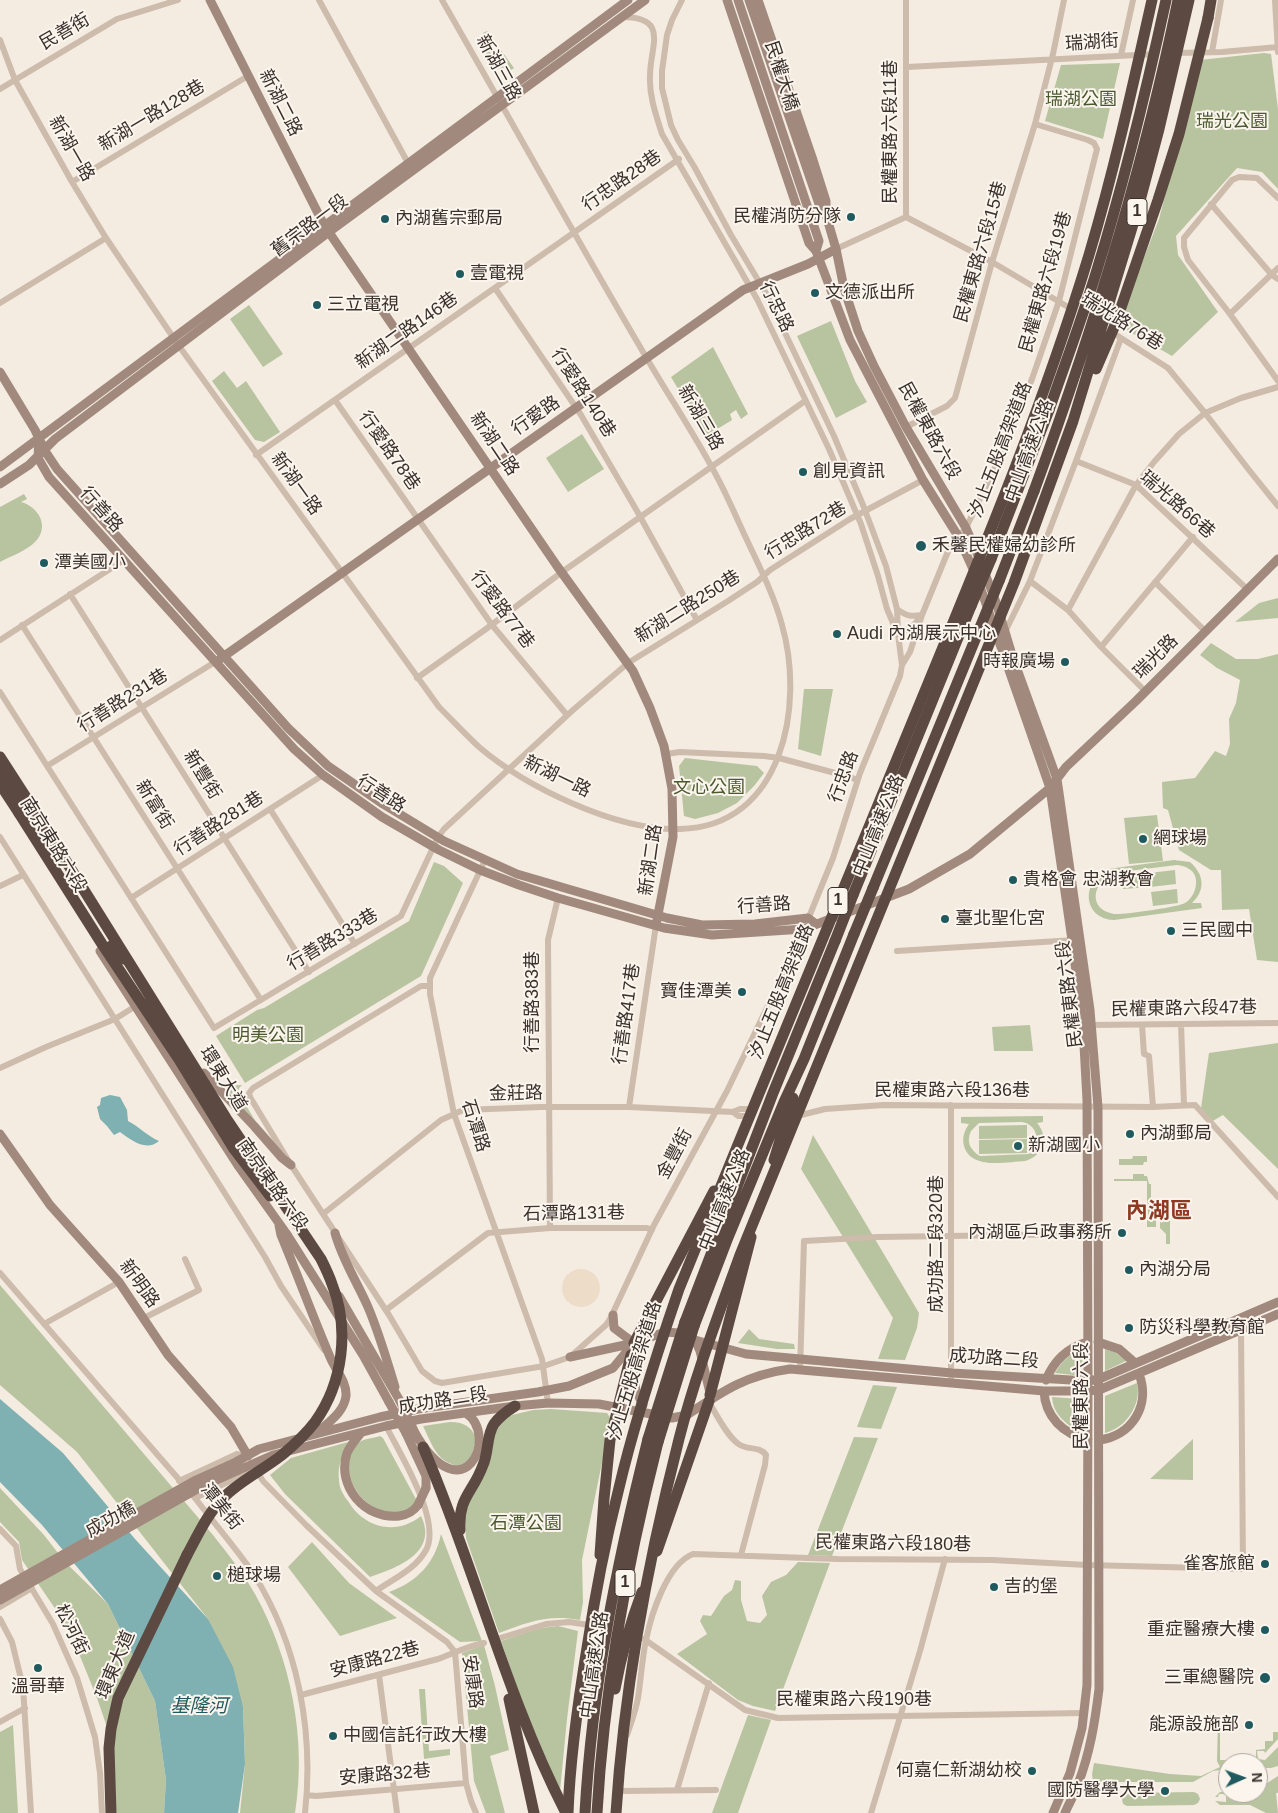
<!DOCTYPE html>
<meta charset="utf-8">
<style>
body{margin:0}
#map{position:relative;width:1278px;height:1813px;overflow:hidden;background:#f4ebe1;font-family:Arial,sans-serif}
canvas{display:block}
.north{position:absolute;left:1218px;top:1753px;width:50px;height:50px;box-sizing:border-box;background:#fbf5ee;border:1px solid #aea6a0;border-radius:50%;rotate:88deg;font-size:14px;font-weight:700;line-height:20px;text-align:center;color:#3b302b}
.north::after{content:'';display:block;margin:auto;width:18px;height:22px;background:#1f5a5e;clip-path:polygon(50% 0,100% 100%,50% 72%,0 100%)}
</style>
<div id="map">
<canvas width="1278" height="1813"></canvas>
<div class="north">N</div>
</div>
<script>
const ctx = document.querySelector('canvas').getContext('2d');
ctx.lineJoin = 'round';
function paint(path, color) {
  ctx.fillStyle = color;
  ctx.fill(path, 'evenodd');
}
function trace(path, color, width, dash) {
  ctx.strokeStyle = color;
  ctx.lineWidth = width;
  ctx.lineCap = dash ? 'butt' : 'round';
  ctx.setLineDash(dash || []);
  ctx.stroke(path);
}
function label(font, color, halo, rows, align = 'center') {
  ctx.font = font + ' Arial,"Noto Sans TC",sans-serif';
  ctx.lineWidth = 4;
  ctx.setLineDash([]);
  ctx.textBaseline = 'middle';
  ctx.strokeStyle = halo;
  ctx.fillStyle = color;
  for (const [text, x, y, turn = 0] of rows) {
    ctx.save();
    ctx.translate(x, y);
    ctx.rotate((+turn || 0) * Math.PI / 180);
    ctx.textAlign = isNaN(turn) ? turn : align;
    if (halo) ctx.strokeText(text, 0, 0);
    ctx.fillText(text, 0, 0);
    ctx.restore();
  }
}
paint(new Path2D(`
 M487 31 514 68 508 72C505 68 501 67 496 70L479 41 493 55 498 52 483 33Z
 M1264 53 1271 54 1278 109V189L1262 172 1237 168 1176 236 1178 255 1218 312 1172 356 1118 325 1159 219 1200 60Z
 M1120 63 1103 139 1045 121 1061 65Z
 M249 305 283 354 263 367 230 319Z
 M831 321 855 381 867 402 836 418 797 336Z
 M713 347 748 414 741 419 736 410 730 414 732 420 706 436 671 377Z
 M224 371 237 388 246 381 280 432 264 442 255 440 212 381Z
 M582 434 604 469 568 492 546 458Z
 M24 494 27 499 21 502C39 507 50 527 35 542 26 551 11 556 0 562V507Z
 M1278 598V618L1235 622 1259 603Z
 M1211 643 1236 659H1258L1278 654V962L1257 960 1249 909 1222 910 1221 870H1211L1179 850 1168 810 1163 808 1162 782 1195 778 1215 751 1226 756 1230 744 1229 719 1236 703 1240 680 1217 668 1200 655Z
 M804 689H833L821 756 798 749Z
 M685 758 757 766 764 773 754 786 737 803 718 813 695 819 684 816 679 766Z
 M1157 815 1163 861 1129 864 1124 818Z
 M1174 860 1190 862C1204 874 1206 890 1192 903H1201L1202 908 1114 920C1082 919 1081 880 1108 869ZM1177 865C1186 866 1195 870 1196 880 1197 889 1192 899 1185 903 1179 907 1122 915 1114 914 1087 909 1093 883 1112 873Z
 M434 862 444 866 463 883 421 976 245 1083 216 1036 257 1010 264 1008 409 921Z
 M1175 870 1176 884 1150 887 1149 873Z
 M1147 873 1149 887 1123 889 1122 875Z
 M1177 889 1178 903 1153 906 1151 892Z
 M1030 1025 1033 1051H994L992 1027Z
 M1278 1043V1169L1223 1115 1211 1122 1201 1108 1209 1053Z
 M242 1085 239 1088V1094L256 1122 224 1086Z
 M1043 1116V1122L1037 1123C1050 1138 1043 1156 1025 1161 1006 1162 971 1170 964 1146 962 1138 964 1131 969 1124L961 1123V1117ZM1022 1122C1034 1124 1038 1134 1037 1145L1029 1154 980 1156C970 1150 966 1142 971 1131L979 1123Z
 M1027 1125V1138L979 1139V1126Z
 M813 1135 919 1313 917 1328 905 1360 878 1359 893 1318 801 1169Z
 M1027 1139V1153L979 1154V1140Z
 M1133 1156H1147V1162H1144L1143 1165H1119V1159H1132Z
 M1133 1174H1144V1176H1147L1149 1184H1151V1215H1156V1227H1147V1181H1114V1179H1133Z
 M1160 1221H1170V1244H1166V1234L1160 1228Z
 M0 1285 213 1535C228 1554 243 1573 255 1594 291 1659 307 1739 295 1813H240L245 1764 243 1707 208 1619 77 1452 0 1385Z
 M749 1329 759 1339 794 1344 795 1349H777L738 1343Z
 M1083 1349 1082 1376 1055 1373C1062 1361 1069 1354 1083 1349Z
 M1105 1349 1115 1352 1126 1361 1105 1371Z
 M1137 1383C1142 1404 1126 1428 1105 1433V1396Z
 M873 1385 897 1387 881 1429 857 1427Z
 M1052 1397 1081 1399V1432C1066 1425 1053 1414 1052 1397Z
 M551 1409 607 1413 611 1419 582 1560 583 1602 580 1620C548 1614 528 1622 499 1633L466 1538 464 1512 495 1431 505 1420 512 1415 533 1410Z
 M450 1422C463 1422 472 1426 476 1439L471 1459 461 1466C437 1464 433 1446 423 1426Z
 M380 1436 383 1438 417 1501C412 1506 408 1510 401 1512 367 1521 330 1468 358 1443 362 1439 374 1438 380 1436Z
 M854 1437 878 1438 832 1556 808 1555Z
 M1193 1439V1480L1150 1479Z
 M348 1442C343 1454 337 1466 339 1480 339 1487 343 1495 348 1501 364 1528 396 1536 421 1516 439 1553 396 1568 370 1577L285 1494 270 1475 291 1458Z
 M0 1488 44 1535 65 1562 108 1604 155 1701 166 1780 164 1813H116L108 1730 97 1698 69 1629 22 1560 19 1542 0 1522Z
 M441 1534 482 1641 460 1642 389 1592C417 1582 435 1563 441 1534Z
 M312 1542 349 1583 397 1618 340 1636 288 1567Z
 M798 1562 830 1563 775 1711 753 1706 738 1700 677 1654 707 1634 700 1621 703 1615 711 1616 724 1596 732 1590 735 1580 741 1581V1600L747 1621 760 1623 767 1615 762 1596 771 1582 786 1575Z
 M558 1626 578 1631 567 1719 560 1791 521 1700 501 1641 540 1628Z
 M484 1645 495 1686 509 1750 490 1756 505 1813H486L474 1781 462 1653Z
 M419 1689H425L429 1751 450 1749V1755L424 1759Z
 M748 1715 771 1720 738 1813H712Z
 M1220 1722V1760H1238L1240 1759V1760H1256V1750L1265 1749V1741H1273V1732H1278V1739L1265 1753 1264 1751H1257L1258 1759 1265 1760 1278 1747V1766L1271 1768H1258V1763H1228V1769L1213 1771 1193 1782H1093L1092 1774 1094 1763 1170 1774 1201 1776 1220 1767 1217 1761 1218 1723Z
 M13 1725 18 1813H0V1732Z
 M1278 1776V1793H1276L1278 1813H1266L1250 1805H1220L1215 1801 1226 1802V1794H1219L1218 1797H1215L1220 1792 1258 1793V1789Z
 M1194 1792 1198 1794 1200 1799 1198 1803 1194 1805 1127 1806 1123 1804 1122 1799 1123 1795 1127 1793Z`), '#b8c4a0');
paint(new Path2D(`
 M562 1288a19 19 0 1 1 38 0a19 19 0 1 1-38 0Z`), '#ecdcc8');
paint(new Path2D(`
 M110 1095 120 1097 127 1110 128 1121C140 1127 147 1136 159 1141 146 1152 131 1140 120 1132L114 1135 107 1126 100 1119 97 1107 100 1105 101 1098Z
 M0 1399 63 1453 135 1539 208 1619 233 1667 243 1707 245 1764 238 1813H164L166 1780 155 1701 108 1604 42 1525 0 1482Z`), '#7fb0b2');
trace(new Path2D(`
 M319 0 408 163
 M1275 0 1278 52
 M622 17C670 17 650 46 650 76 649 96 656 115 662 134L757 299 829 449 861 524 878 576 887 609 896 630
 M0 40 15 80 72 182 106 238 179 346 439 707C452 720 465 734 479 747 526 787 616 831 680 829 783 827 805 705 782 625 774 595 759 566 746 538 736 517 727 495 716 475 693 431 664 389 639 345 572 231 508 115 442 0
 M1212 52 1221 0
 M1176 53 1222 52 1278 47
 M1121 55 1133 0
 M907 67 1156 54
 M0 89 117 19 178 0
 M72 182 248 76
 M1278 198 1257 178 1239 177 1232 180 1184 238V247L1188 260 1230 314 1278 381
 M1211 204 1272 275 1278 279
 M906 217 992 262 1073 310
 M906 217V0
 M836 249 906 217
 M495 288 581 415 637 511 697 620
 M0 303 106 238
 M1230 314 1278 268
 M1110 331 1168 368 1205 413 1249 470 1278 506
 M335 400 492 625 567 715
 M906 427 947 406 955 398 992 262 1035 124 1053 54 1064 0
 M256 455 679 159
 M1076 461 1136 485 1247 589
 M1030 581 1068 610 1101 647 1145 691
 M1155 582 1205 631
 M70 594 309 972
 M897 609C906 616 911 617 922 615L910 652 902 665
 M1068 610 1136 485 1154 462 1179 434 1205 413 1241 398 1278 387
 M22 625 261 1000
 M1005 632 1030 581 1076 461 1121 338
 M898 634 913 626 922 615 951 544 966 528 1002 453 1032 379 1059 301 1097 149 1094 143 1088 140 1035 124
 M0 640 124 560
 M1101 647 1193 537
 M417 678 486 629 562 572 805 401
 M0 692 214 1028 401 916 438 837 444 829 573 710 628 663 728 601 757 582 770 570 850 519 923 480
 M666 754 680 752 764 756 779 758 850 777 857 780
 M47 766 215 662
 M270 809 355 944
 M0 837 265 1257 281 1286 324 1350
 M485 860 430 978V994L454 1114 542 1359 548 1403
 M0 886 23 875
 M131 898 323 775
 M897 951 1075 940
 M429 986H421L253 1088 249 1093 250 1097 291 1165 389 1315 422 1371 435 1381 442 1383 544 1366 570 1357 606 1325 610 1319 654 1225 727 1091 800 939 833 858 860 773 900 676 902 665 898 634 897 609 886 566 863 505 834 436 767 295 731 235 695 168 678 140 671 125 662 88V71L667 35 672 20 682 0
 M1181 1024 1184 1105
 M1091 1025 1278 1023
 M1142 1025 1144 1054 1149 1056 1153 1107
 M0 1068 46 1047 115 1019 139 1004
 M629 1107 656 925
 M733 1112 738 1116H751
 M797 1116 825 1109 884 1105 1153 1107 1195 1105 1278 1197
 M323 1214 441 1120 463 1110 541 1107H629L733 1112 740 1109H753
 M550 1228 548 940 558 898
 M0 1273 195 1498C214 1523 235 1547 253 1573 298 1644 314 1731 305 1813
 M386 1310 488 1233 550 1228H647L652 1230
 M144 1318 199 1290 185 1259
 M44 1324 119 1282
 M800 1370 804 1241 878 1237 1087 1234
 M951 1383V1105
 M709 1402C716 1414 728 1438 740 1445 748 1450 760 1446 766 1455L765 1465 741 1555
 M256 1470 263 1481 306 1525 376 1591 447 1642 455 1652 466 1783 471 1801 476 1813
 M179 1481 237 1454 247 1456
 M195 1498 244 1474 251 1465
 M0 1529 16 1546 20 1569 53 1624 77 1678 95 1737 100 1773 102 1813
 M376 1591C393 1579 416 1569 426 1550 442 1521 400 1454 386 1426
 M0 1607 32 1588
 M0 1619 12 1642 23 1687 31 1813
 M497 1639 546 1624 569 1622 589 1625
 M644 1639 745 1710 778 1718 1084 1713
 M379 1675 397 1813
 M301 1695 438 1659C454 1653 468 1646 484 1643
 M0 1722 25 1708
 M627 1735C631 1723 636 1710 638 1698 641 1679 642 1659 646 1640 651 1615 667 1564 693 1554L837 1559 992 1560 1087 1565 1243 1569 1241 1329 1237 1320
 M677 1790 709 1683
 M621 1791 716 1790
 M307 1795 316 1796 466 1783
 M871 1813 920 1651 945 1559`), '#cdbbac', 6);
trace(new Path2D(`
 M210 0 324 225 557 566 633 671 650 708 664 746 672 789 673 837 656 925
 M727 0 809 243 816 251 850 340 923 480 958 536 977 578 1050 788 1072 940 1083 1027 1087 1100 1088 1381 1087 1685 1082 1728 1070 1773 1053 1813
 M738 0 819 241 816 251
 M749 0 819 204 826 215 836 249 844 288 858 331 874 366 906 427 966 528 979 558 996 602 1013 658 1057 779 1090 1010 1098 1107 1099 1689C1095 1722 1090 1753 1078 1784 1075 1794 1069 1803 1065 1813
 M758 0 813 160 826 201V215
 M0 372 35 430 45 451 57 469 288 728 328 766 383 804 444 841 517 874 667 918 702 925 755 924 808 918 816 924
 M39 437 38 458 49 477 294 749 323 775 382 817 439 850 480 870 519 885 558 898 664 928 712 935 804 929 909 889 970 854 1050 788 1066 767 1136 701 1278 559
 M0 467 628 0
 M0 484 29 465 55 439 329 232 645 0
 M220 659 743 290 808 264 836 249
 M100 951 239 1167 286 1233 363 1355 389 1402
 M204 1073 254 1126 282 1158 291 1165
 M0 1134 50 1205 119 1282 168 1355 231 1427 248 1456
 M279 1225 281 1235C298 1276 313 1317 330 1357 335 1370 347 1381 346 1396 344 1413 327 1423 316 1434
 M335 1233C342 1259 357 1282 368 1307 379 1333 387 1360 395 1387
 M339 1296 400 1401
 M613 1315 614 1328 634 1343
 M695 1340 700 1351 710 1393
 M1098 1342 1119 1349 1135 1363
 M570 1357 634 1343 665 1332 679 1333 695 1340 746 1354 952 1373 1088 1381 1099 1379 1278 1302
 M631 1360 636 1391 643 1405
 M1046 1380C1054 1360 1067 1348 1087 1342
 M1044 1391C1045 1416 1063 1435 1088 1439
 M406 1433 426 1476V1488
 M415 1433C463 1516 500 1436 466 1413
 M360 1434C355 1440 350 1446 347 1453 336 1486 365 1520 399 1516 407 1515 413 1512 418 1505
 M1099 1440C1132 1436 1151 1405 1139 1374
 M236 1462 259 1449 380 1417 418 1409 538 1392 569 1386 613 1368 632 1345
 M239 1470 273 1455 386 1426 421 1419 515 1406 548 1403 599 1404 672 1418 687 1415C723 1391 746 1375 790 1369L1044 1391H1088L1099 1390 1278 1314`), '#a18a7d', 9);
trace(new Path2D(`
 M1208 18 1211 0
 M991 559 1049 410
 M999 581 1034 491
 M0 757 31 805
 M0 784 19 813
 M873 888 979 630
 M853 895 971 606
 M111 946 124 959
 M774 1160 793 1098
 M685 1322 773 1093 835 941
 M694 1326 727 1240 784 1102 804 1059 854 934
 M634 1343 714 1191
 M710 1395 751 1237
 M423 1447C475 1567 506 1697 566 1813
 M460 1530C458 1497 473 1493 483 1465 489 1452 486 1436 494 1424 500 1416 507 1411 515 1406
 M657 1551 709 1401
 M600 1555 604 1499 610 1440 631 1355
 M591 1682 595 1623
 M615 1689C621 1656 630 1624 642 1592
 M509 1699 534 1813
 M111 1813 109 1748 111 1729 118 1698 187 1555
 M585 1813C592 1686 617 1562 648 1439
 M597 1813C604 1687 627 1564 658 1442`), '#5c4a42', 11);
trace(new Path2D(`
 M400 1401 415 1433
 M389 1402 406 1433
 M418 1505 426 1488
 M0 1590 196 1480 236 1462
 M0 1600 199 1488 239 1470`), '#a18a7d', 9);
trace(new Path2D(`
 M1096 369 1115 325 1158 200 1179 134 1208 18
 M1049 410C1065 364 1082 319 1096 273 1124 183 1146 92 1166 0
 M1034 491C1093 331 1144 167 1178 0
 M971 606 991 559
 M979 630 999 581
 M0 771 30 818
 M31 805 226 1118 321 1259C325 1267 329 1275 332 1284 350 1329 343 1383 315 1422 306 1434 294 1445 282 1455 263 1470 241 1480 224 1497 207 1514 198 1535 187 1555
 M19 813 102 944 180 1061 234 1149 270 1196
 M854 934 873 888
 M835 941 853 895
 M648 1439 685 1322
 M658 1442 694 1326
 M568 1813C570 1758 578 1702 587 1648 595 1595 605 1543 618 1492 634 1423 656 1356 679 1289 756 1099 835 910 913 720 976 567 1041 413 1089 255 1114 171 1133 85 1152 0
 M616 1813C624 1687 648 1561 679 1439 695 1376 718 1316 740 1255L1014 583 1073 421 1138 208 1159 129 1189 0`), '#5c4a42', 11);
for (const [x, y, r, color] of [
 [851,217,5,"#1f5a5e"],
 [385,219,5,"#1f5a5e"],
 [460,274,5,"#1f5a5e"],
 [815,293,5,"#1f5a5e"],
 [317,305,5,"#1f5a5e"],
 [803,472,5,"#1f5a5e"],
 [921,546,6,"#1f5a5e"],
 [44,563,5,"#1f5a5e"],
 [837,634,5,"#1f5a5e"],
 [1065,662,5,"#1f5a5e"],
 [1143,839,5,"#1f5a5e"],
 [1013,880,5,"#1f5a5e"],
 [945,919,5,"#1f5a5e"],
 [1171,931,5,"#1f5a5e"],
 [742,992,5,"#1f5a5e"],
 [1130,1134,5,"#1f5a5e"],
 [1018,1146,5,"#1f5a5e"],
 [1122,1233,5,"#1f5a5e"],
 [1129,1270,5,"#1f5a5e"],
 [1129,1328,5,"#1f5a5e"],
 [1265,1564,5,"#1f5a5e"],
 [217,1576,5,"#1f5a5e"],
 [994,1587,5,"#1f5a5e"],
 [1265,1630,5,"#1f5a5e"],
 [38,1668,5,"#1f5a5e"],
 [1265,1678,6,"#1f5a5e"],
 [1249,1725,5,"#1f5a5e"],
 [333,1736,5,"#1f5a5e"],
 [1032,1771,5,"#1f5a5e"],
 [1165,1791,5,"#1f5a5e"]
]) {
  const dot = new Path2D();
  dot.arc(x, y, r, 0, 2 * Math.PI);
  ctx.fillStyle = color;
  ctx.fill(dot);
  trace(dot, '#fbf5ee', 2);
}
for (const [x, y, w] of [
 [1137,212,20],
 [838,901,20],
 [625,1583,20]
]) {
  const box = new Path2D();
  box.roundRect(x - w / 2, y - 13.5, w, 27, 4);
  ctx.fillStyle = '#fbf5ee';
  ctx.fill(box);
  trace(box, '#3b302b', 1);
}
label('bold 16px', '#3b302b', null, [
 ["1",1137,212],
 ["1",838,901],
 ["1",625,1583]
]);
label('18px', '#3b302b', '#fbf5ee', [
 ["民善街",65,32,-30],
 ["瑞湖街",1092,43,-4],
 ["新湖三路",498,68,61],
 ["民權大橋",781,76,72],
 ["新湖二路",280,103,63],
 ["新湖一路128巷",152,116,-31],
 ["民權東路六段11巷",891,132,-90],
 ["新湖一路",71,149,60],
 ["行忠路28巷",622,181,-35],
 ["舊宗路一段",310,226,-37],
 ["民權東路六段15巷",981,252,-74],
 ["民權東路六段19巷",1046,282,-74],
 ["行忠路",776,307,64],
 ["瑞光路76巷",1122,322,32],
 ["新湖二路146巷",407,331,-35],
 ["行愛路140巷",583,393,57],
 ["行愛路",536,416,-35],
 ["新湖三路",700,418,60],
 ["民權東路六段",929,431,61],
 ["新湖二路",494,444,56],
 ["汐止五股高架道路",1001,450,-69],
 ["行愛路78巷",389,451,55],
 ["中山高速公路",1030,451,-70],
 ["新湖一路",296,484,54],
 ["瑞光路66巷",1177,505,41],
 ["行善路",101,510,48],
 ["行忠路72巷",806,531,-32],
 ["新湖二路250巷",688,607,-32],
 ["行愛路77巷",502,610,53],
 ["瑞光路",1156,657,-45],
 ["行善路231巷",123,701,-32],
 ["新豐街",202,775,58],
 ["新湖一路",557,777,26],
 ["行忠路",844,777,-70],
 ["行善路",381,794,33],
 ["新富街",154,805,58],
 ["行善路281巷",219,824,-33],
 ["中山高速公路",879,826,-68],
 ["南京東路六段",53,845,58],
 ["新湖二路",651,860,-82],
 ["行善路",764,906,-4],
 ["行善路333巷",333,940,-31],
 ["汐止五股高架道路",782,992,-68],
 ["民權東路六段",1070,994,-97],
 ["行善路383巷",533,1002,-90],
 ["民權東路六段47巷",1184,1009,-1],
 ["行善路417巷",627,1014,-82],
 ["環東大道",223,1079,58],
 ["民權東路六段136巷",952,1091],
 ["金莊路",516,1094,-1],
 ["石潭路",475,1126,72],
 ["金豐街",675,1154,-62],
 ["南京東路六段",272,1185,55],
 ["中山高速公路",725,1200,-68],
 ["石潭路131巷",574,1214,-1],
 ["成功路二段320巷",937,1244,-90],
 ["新明路",139,1284,54],
 ["成功路二段",994,1359,4],
 ["汐止五股高架道路",635,1371,-73],
 ["民權東路六段",1082,1396,-90],
 ["成功路二段",443,1401,-9],
 ["潭美街",221,1507,51],
 ["成功橋",111,1520,-29],
 ["民權東路六段180巷",893,1544,1],
 ["松河街",71,1630,64],
 ["安康路22巷",375,1660,-15],
 ["環東大道",116,1665,-67],
 ["中山高速公路",595,1665,-82],
 ["安康路",472,1682,82],
 ["民權東路六段190巷",854,1700],
 ["安康路32巷",385,1775,-5]
]);
label('18px', '#4a5a2e', '#fbf5ee', [
 ["瑞湖公園",1081,100],
 ["瑞光公園",1232,122],
 ["文心公園",709,788],
 ["明美公園",268,1036],
 ["石潭公園",526,1524]
]);
label('18px', '#3b302b', '#fbf5ee', [
 ["民權消防分隊",841,217,"right"],
 ["內湖舊宗郵局",395,219],
 ["壹電視",470,274],
 ["文德派出所",825,293],
 ["三立電視",327,305],
 ["創見資訊",813,472],
 ["禾馨民權婦幼診所",932,546],
 ["潭美國小",54,563],
 ["Audi 內湖展示中心",847,634],
 ["時報廣場",1055,662,"right"],
 ["網球場",1153,839],
 ["貴格會 忠湖教會",1023,880],
 ["臺北聖化宮",955,919],
 ["三民國中",1181,931],
 ["寶佳潭美",732,992,"right"],
 ["內湖郵局",1140,1134],
 ["新湖國小",1028,1146],
 ["內湖區戶政事務所",1112,1233,"right"],
 ["內湖分局",1139,1270],
 ["防災科學教育館",1139,1328],
 ["雀客旅館",1255,1564,"right"],
 ["槌球場",227,1576],
 ["吉的堡",1004,1587],
 ["重症醫療大樓",1255,1630,"right"],
 ["三軍總醫院",1254,1678,"right"],
 ["溫哥華",38,1687,"center"],
 ["能源設施部",1239,1725,"right"],
 ["中國信託行政大樓",343,1736],
 ["何嘉仁新湖幼校",1022,1771,"right"],
 ["國防醫學大學",1155,1791,"right"]
], 'left');
label('italic 19px', '#1f5a5e', '#fbf5ee', [
 ["基隆河",199,1707]
]);
label('bold 22px', '#8c3b22', '#fbf5ee', [
 ["內湖區",1159,1212]
]);
</script>
